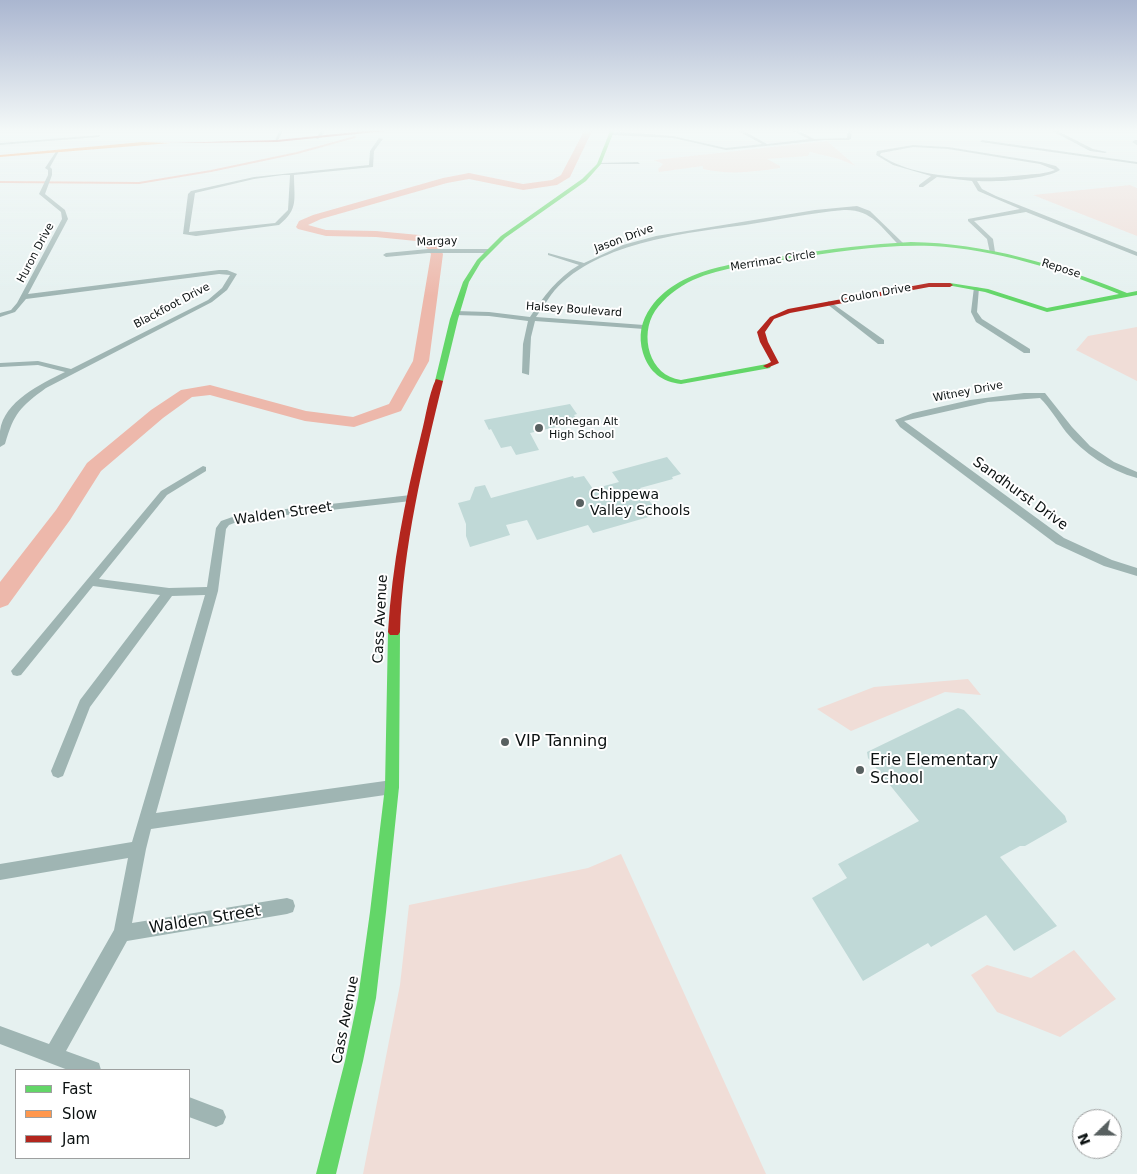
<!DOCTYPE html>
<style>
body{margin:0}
#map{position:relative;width:1137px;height:1174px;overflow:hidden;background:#e6f1f0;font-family:"DejaVu Sans",sans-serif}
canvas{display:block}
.legend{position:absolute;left:15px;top:1069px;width:175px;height:90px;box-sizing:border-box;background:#fff;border:1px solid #9ea0a0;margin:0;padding:6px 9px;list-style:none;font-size:15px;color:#0c1212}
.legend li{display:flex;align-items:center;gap:10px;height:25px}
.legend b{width:25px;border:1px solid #9ea0a0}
.north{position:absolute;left:1072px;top:1109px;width:50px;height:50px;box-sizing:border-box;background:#fff;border:1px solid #9ea0a0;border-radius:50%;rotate:248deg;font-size:14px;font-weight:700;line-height:20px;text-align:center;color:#0c1212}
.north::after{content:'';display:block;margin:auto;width:18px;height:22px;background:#586060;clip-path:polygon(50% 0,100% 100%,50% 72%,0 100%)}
</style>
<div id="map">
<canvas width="1137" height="1174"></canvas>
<ul class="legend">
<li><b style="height:6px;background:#63d668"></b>Fast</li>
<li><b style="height:6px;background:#ff974d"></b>Slow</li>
<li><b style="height:6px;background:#b3261e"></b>Jam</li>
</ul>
<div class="north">N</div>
</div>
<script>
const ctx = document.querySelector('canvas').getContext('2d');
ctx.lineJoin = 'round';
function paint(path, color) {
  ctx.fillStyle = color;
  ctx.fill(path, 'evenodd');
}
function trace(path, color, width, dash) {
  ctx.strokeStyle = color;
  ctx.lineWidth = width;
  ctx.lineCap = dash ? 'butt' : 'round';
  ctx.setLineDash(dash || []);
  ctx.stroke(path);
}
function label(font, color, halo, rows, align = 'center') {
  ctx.font = font + ' "DejaVu Sans",sans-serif';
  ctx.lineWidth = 4;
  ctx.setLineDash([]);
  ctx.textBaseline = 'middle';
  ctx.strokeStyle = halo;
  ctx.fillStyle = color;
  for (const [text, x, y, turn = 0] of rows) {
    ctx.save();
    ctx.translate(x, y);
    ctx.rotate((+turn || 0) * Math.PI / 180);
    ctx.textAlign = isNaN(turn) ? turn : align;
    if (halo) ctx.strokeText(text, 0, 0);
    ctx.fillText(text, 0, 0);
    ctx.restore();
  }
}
paint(new Path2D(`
 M827 141 856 166 839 159 810 152 808 156 767 159 780 166V168C753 172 729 175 703 169V166L659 172 658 169 663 164 654 160Z
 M1130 185 1137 188V236L1033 195Z
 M1137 327V381L1076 350 1088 336Z
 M968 679 981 695 945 692 851 731 817 709 874 687Z
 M621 854 766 1174H363L400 985 409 905 588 868Z
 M1074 950 1116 999 1060 1037 997 1012 971 975 987 965 1031 978Z`), '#f0ddd7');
trace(new Path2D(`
 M0 182 139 183 211 171 297 153 355 137`), '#edb8ab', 2);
paint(new Path2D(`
 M584 131H592L570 177 557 185 523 190 469 179 447 183 321 219 308 225 326 230 376 231 419 235 436 243 443 254 429 361 401 411 354 427 305 421 210 395 192 397 163 418 101 471 70 520 8 605 0 608V582L56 510 87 463 151 410 181 390 210 385 306 411 353 417 389 404 413 361 431 254 427 248 416 241 376 237 326 236 298 229 296 227 299 221 313 215 443 178 469 173 523 184 552 180 561 175Z`), '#edb8ab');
paint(new Path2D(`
 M570 404 577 414 574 415 577 420 568 422 569 424 530 433 539 450 516 455 511 446 501 448 491 429 489 430 484 420Z
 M667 457 681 474 672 477 673 479 640 488 659 514 593 533 588 525 537 540 527 520 506 525 510 535 470 547 466 536V524L458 503 470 500 475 487 485 485 491 498 573 476 574 478 584 476 593 489 619 482 612 472Z
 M958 708 964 710 1065 816 1067 822 1025 846H1020L1000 857 1057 926 1014 951 986 915 931 947 928 943 863 981 812 898 847 878 838 864 919 821 868 758 867 752Z`), '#c0d9d7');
paint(new Path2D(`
 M279 131H283L277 142 275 141Z
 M321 131H326L318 139H316Z
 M610 131 673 136 726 148 762 144 738 131H744L767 144 809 139 793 131H799L814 139 847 138 848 131H852L851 139 849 140H825L726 150 673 138 611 135 609 134Z
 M1052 131H1058L1093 149 1107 152 1105 153 1090 151Z
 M100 135 99 137 0 145V143Z
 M379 138 383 139 374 151 373 167 294 175C294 199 299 209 279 225L196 236 183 234 188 194 191 191 254 177 369 165 370 151ZM283 175H290L288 210 275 223 189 232 195 193 254 179Z
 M982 140 1137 162V164L980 142Z
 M1135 140H1137V145L1132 142Z
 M913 145 948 147 1041 162 1056 166 1060 170C1045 180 996 182 977 181L982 189 996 196 1137 252V256L1026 212 974 221 993 239 995 252 990 253 987 239 968 221V219L1020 209 978 191 972 181 937 177 923 187H919V185L931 176 893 165 876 155 877 151ZM913 147 948 149 1040 164 1055 170C1045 174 1034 174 1024 175 981 180 917 180 880 155L881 153Z
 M57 150 59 151 50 167 52 169V175L45 194 65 210 68 219 28 294 219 270H227L237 274 227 290 212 302 46 388C20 407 14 413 5 444L0 447C0 442 0 436 0 431 4 401 41 384 65 372L38 365 0 367V363L38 361 71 369 208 300 222 288 230 275 219 274 26 299 15 312 0 317V313L11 310 17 303 62 219 61 212 39 194 48 175V170L45 168Z
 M638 162 640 164H597L599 163Z
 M857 206 870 211 903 243V245H899C881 227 871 209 844 210 810 213 778 220 745 225 685 233 591 243 551 295 546 302 541 310 536 317L644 325 648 327 644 329 535 321 531 337 529 375 522 373 523 344 528 321 489 316 455 315 452 313 455 311 489 312 530 317C544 296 557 278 579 265L548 255V253L584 263 623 245 656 236 815 210Z
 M428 249H488L491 251 488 253H428L386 257 383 255 386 253Z
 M974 287 979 288 977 312 982 319 1030 349V353H1024L976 322 971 312Z
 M829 301 884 340V344H878L827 304 826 303Z
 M1024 393H1045L1072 427 1090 446 1114 462 1137 472V478C1109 470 1084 454 1066 432 1057 420 1050 408 1040 398L988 402 904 421 1064 538 1112 560 1137 568V576L1104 566 1056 544 900 427 895 420 913 413 970 400Z
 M203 466 206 467V471L167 495 99 579 169 588 207 587 216 528 221 521 241 514 411 495 416 498 411 501 242 520 229 525 226 529 218 591 156 813 392 780 397 782 399 787 397 792 392 794 151 829 146 849 132 923 287 898 293 900 295 906 293 912 287 914 127 941 66 1051 99 1063 101 1070H68L0 1044V1026L49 1044 114 930 128 858 0 880V864L132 842 205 595 172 596 90 707 63 776 58 778 53 776 51 771 80 700 160 595 93 586 21 675 17 676 13 675 11 671 161 491Z
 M189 1097 223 1110 226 1117 223 1124 216 1127 189 1117Z`), '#9fb5b3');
paint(new Path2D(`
 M610 131H614L601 164 586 181 505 238 481 262 469 282 458 319 443 381 436 383 435 381 450 319 463 282 477 260 501 236 582 179 597 164Z
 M911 242C986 243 1058 265 1127 293L1137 291V295L1047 312 985 292 947 285 950 283 988 289 1047 308 1119 294C1060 270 996 249 932 246 884 244 836 252 789 259 757 264 722 267 693 280 678 287 664 298 655 311 639 335 649 376 681 380L767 364 771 366 770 368 681 384C662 382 649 372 643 353 638 336 641 321 651 307 682 265 744 263 790 255 831 249 870 244 911 242Z
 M394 627 398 629 400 632 399 787 386 912 376 998 363 1061 336 1174H316L345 1061 358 998 370 912 385 787 388 632 390 629Z`), '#63d668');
paint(new Path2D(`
 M142 142 171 143 0 157V155Z`), '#ff974d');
paint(new Path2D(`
 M365 131H386L277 142 167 143 277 140Z
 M929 283H950L953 285 950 287H929L790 313 774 319 765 332 768 342 779 363 767 368 763 366 771 362 760 342 757 332 770 317 788 309Z
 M436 379 443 381C423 464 403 546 400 632L398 635H390L388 632C392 565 405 500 421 435 426 417 428 396 436 379Z`), '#b3261e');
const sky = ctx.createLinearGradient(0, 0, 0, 296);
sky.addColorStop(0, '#aab6d0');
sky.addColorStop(0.44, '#f4f9f8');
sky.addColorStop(1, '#f4f9f800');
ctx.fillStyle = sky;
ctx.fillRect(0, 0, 1137, 296);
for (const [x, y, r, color] of [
 [539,428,5,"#586060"],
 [580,503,5,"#586060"],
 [505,742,5,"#586060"],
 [860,770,5,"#586060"]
]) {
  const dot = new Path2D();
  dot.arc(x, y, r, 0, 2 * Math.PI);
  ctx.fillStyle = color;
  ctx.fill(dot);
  trace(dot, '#fff', 2);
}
label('11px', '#0c1212', '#fff', [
 ["Jason Drive",624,239,-20],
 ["Margay",437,242,-2],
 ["Huron Drive",36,253,-62],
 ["Merrimac Circle",773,261,-9],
 ["Repose",1061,269,18],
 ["Coulon Drive",876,294,-10],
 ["Blackfoot Drive",172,306,-28],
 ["Halsey Boulevard",574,310,4],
 ["Witney Drive",968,392,-11]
]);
label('11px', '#0c1212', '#fff', [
 ["Mohegan Alt",549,422],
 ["High School",549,435]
], 'left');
label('14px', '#0c1212', '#fff', [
 ["Sandhurst Drive",1020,494,36],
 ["Walden Street",283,514,-8],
 ["Cass Avenue",381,619,-87],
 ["Cass Avenue",346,1020,-79]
]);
label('14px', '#0c1212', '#fff', [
 ["Chippewa",590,495],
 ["Valley Schools",590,511]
], 'left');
label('16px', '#0c1212', '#fff', [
 ["VIP Tanning",515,742],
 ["Erie Elementary",870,761],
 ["School",870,779]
], 'left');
label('16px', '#0c1212', '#fff', [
 ["Walden Street",205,920,-9]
]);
</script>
